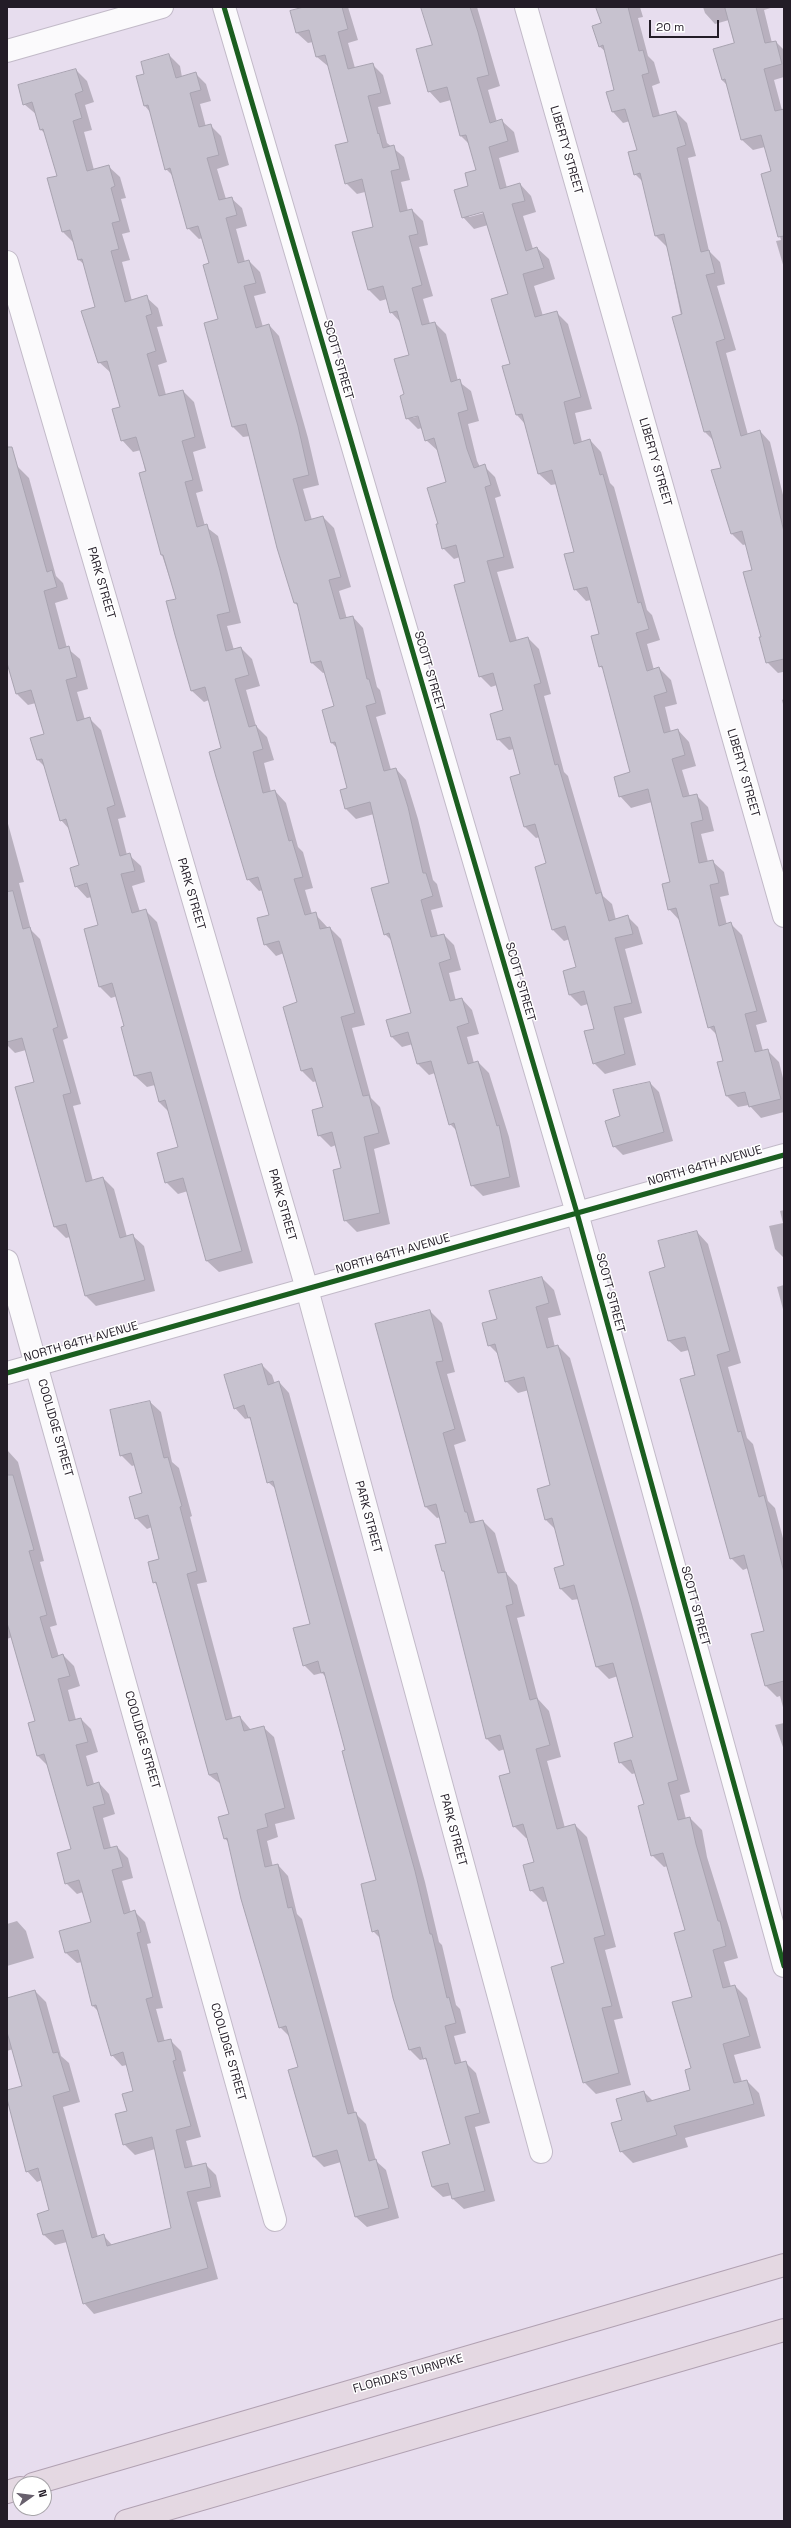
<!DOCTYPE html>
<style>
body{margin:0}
#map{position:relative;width:791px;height:2528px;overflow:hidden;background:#e7ddee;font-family:"Space Grotesk",sans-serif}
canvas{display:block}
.frame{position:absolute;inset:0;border:8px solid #231c27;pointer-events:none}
.north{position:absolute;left:12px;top:2476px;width:40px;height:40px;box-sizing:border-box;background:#fff;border:1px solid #a7a4a9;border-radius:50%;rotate:76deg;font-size:11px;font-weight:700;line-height:16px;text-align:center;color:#231c27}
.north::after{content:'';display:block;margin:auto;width:14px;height:18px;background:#68606d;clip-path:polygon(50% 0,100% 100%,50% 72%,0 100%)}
.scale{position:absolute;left:649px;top:20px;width:70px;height:18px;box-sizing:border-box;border:2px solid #231c27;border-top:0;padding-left:5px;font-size:12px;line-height:14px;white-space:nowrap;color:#231c27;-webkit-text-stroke:3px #fff;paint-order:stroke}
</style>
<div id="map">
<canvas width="791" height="2528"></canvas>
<div class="frame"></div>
<div class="north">N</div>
<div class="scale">20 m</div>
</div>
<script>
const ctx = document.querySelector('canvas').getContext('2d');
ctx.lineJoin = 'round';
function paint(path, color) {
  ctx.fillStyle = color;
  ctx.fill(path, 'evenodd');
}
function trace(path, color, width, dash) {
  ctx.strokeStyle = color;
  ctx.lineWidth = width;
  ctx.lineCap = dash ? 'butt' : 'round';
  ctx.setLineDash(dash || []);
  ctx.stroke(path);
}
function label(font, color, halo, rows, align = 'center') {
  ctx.font = font + ' "Space Grotesk",sans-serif';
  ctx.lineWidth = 3;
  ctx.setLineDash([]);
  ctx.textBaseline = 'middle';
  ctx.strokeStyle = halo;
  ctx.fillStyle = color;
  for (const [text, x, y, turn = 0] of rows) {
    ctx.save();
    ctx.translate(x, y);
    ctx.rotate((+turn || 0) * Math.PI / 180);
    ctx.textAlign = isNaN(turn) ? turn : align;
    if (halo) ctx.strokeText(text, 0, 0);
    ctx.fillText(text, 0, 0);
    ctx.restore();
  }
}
paint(new Path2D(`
 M307 7H348L358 40 348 43 355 68 372 64 383 75 391 104 378 107 387 143 404 157 410 180 401 182 408 211 412 210 423 221 428 245 419 247 433 296 423 299 430 324 435 323 446 334 458 381 471 391 479 421 468 424 477 461 480 467 484 466 495 477 501 496 495 498 514 568 497 572 517 641 528 638 539 649 551 694 544 696 564 772 568 776 603 896 612 904 616 920 627 916 638 927 643 944 625 949 642 1013 624 1018 636 1065 605 1074 594 1063 595 1029 588 1004 581 1006 570 995 564 971 577 968 570 939 564 941 553 930 547 864 540 837 536 838 525 827 521 775 514 749 509 750 498 739 504 711 497 685 491 687 480 676 467 583 460 557 454 559 443 548 439 524 447 483 438 451 426 440 422 428 418 429 407 418 405 395 410 356 401 323 391 312 387 299 380 301 369 290 353 233 374 228 365 192 357 194 346 183 349 143 329 67 317 57 313 42 308 43 297 33ZM423 415 413 418V416Z
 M422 7H477L500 86 488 90 497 122 502 121 514 132 519 152 499 158 507 188 520 184 531 196 536 212 523 216 533 249 537 248 549 259 555 279 534 286 543 316 556 312 568 324 592 409 575 413 582 442 590 440 601 452 610 483 614 487 647 610 652 615 660 640 647 644 654 670 659 668 671 680 677 704 665 707 671 732 678 730 689 742 696 766 682 770 690 797 696 795 708 807 714 831 701 834 708 862 712 861 724 872 729 895 720 897 727 925 731 924 742 935 767 1022 756 1025 763 1051 767 1050 779 1062 784 1082V1112L761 1118 749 1105 738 1107 727 1096 718 1063 724 1062 717 1035 709 1027 680 921 669 909 671 883 652 802 631 808 620 796 631 773 604 670 600 666 601 635 591 600 586 601 575 589V552L557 484 551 485 539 474 525 424 517 415 511 365 509 295 488 225 474 229 463 217 469 187 477 171 469 144 461 136 451 100 440 103 429 91 433 45ZM487 210 488 212 469 217V215Z
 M597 7H640L643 17 638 18 648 56 654 62 660 83 652 86 660 116 676 112 687 123 696 156 688 158 709 251 720 262 725 284 717 286 736 350 726 353 748 435 760 431 770 442 784 499V675L783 672 778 673 767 662 754 570 747 544 743 545 732 534 722 496V468L714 441 705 432 667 247 656 236 643 182 635 174 638 151 630 121 623 123 613 112 616 90 606 52 599 46 602 24Z
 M703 7H774L764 10 772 43 776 42 784 50V77L774 80 782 110H784V268L776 241 781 240 763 175 772 172 765 147 753 150 742 140 728 86 722 80 714 50 735 44 729 20 715 24 705 13Z
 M169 55 180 66 182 77 195 73 206 84 211 101 200 104 206 127 211 126 221 136 229 165 217 169 226 199 231 198 242 208 247 226 236 229 245 262 249 261 260 272 266 293 254 296 263 327 269 325 279 336 308 438 319 485 303 489 312 520 323 517 334 528 351 587 339 591 347 619 353 617 363 628 377 687 380 690 386 714 376 717 391 770 396 769 406 780 418 819 433 880 437 884 443 907 431 910 438 936 444 935 454 945 461 970 449 973 456 1001 462 999 472 1010 479 1034 467 1037 474 1063 478 1062 489 1073 509 1137 520 1187 483 1196 472 1185 458 1132 450 1124 435 1073 429 1075 418 1064 413 1044 402 1047 392 1037 387 1020 412 1013 393 942 385 934 390 884 374 814 356 819 345 808 348 789 337 748 332 743 323 711 335 707 326 672 323 673 312 663 299 607 295 603 250 436 243 437 233 427 219 320 210 264 203 238 199 239 188 228 174 177 166 169 150 112 145 106 137 77 145 74Z
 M76 70 87 81 94 102 85 105 92 130 84 132 94 170 108 166 120 177 126 198 121 199 130 232 122 234 130 260 122 262 132 301 146 297 158 308 163 326 157 327 167 362 158 365 166 395 183 391 194 402 206 448 193 452 203 491 196 493 205 526 218 536 241 623 227 626 234 650 241 648 252 659 260 686 246 690 256 726 267 737 274 760 264 763 271 792 275 791 286 803 298 847 303 852 313 888 305 890 312 914H315L328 928H330L341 939 365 1025 352 1028 371 1098 380 1107 390 1144 374 1149 390 1224 357 1232 345 1220 342 1169 336 1145 331 1147 319 1135 324 1108 317 1081 313 1082 302 1071 284 1007 298 1003 284 953 276 956 265 944 270 916 263 890 259 891 248 879 223 749 209 700 204 702 192 691 177 600 162 555 141 450 133 452 122 440 121 408 111 373 99 362 97 307 85 265 79 260 74 243 63 232 48 179 58 176 46 134 41 130 37 115 24 104Z
 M7 449 17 466 29 478 56 576 63 583 68 599 55 603 67 648 80 659 88 689 77 692 85 720 90 719 101 730 126 817 118 819 127 855H129L141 866 145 882 132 886 140 912 146 911 157 922 253 1263 219 1272 207 1261 188 1191 178 1194 166 1182 179 1148 169 1112 159 1102 155 1085 147 1087 135 1076 122 1028 125 1027 117 996 111 998 99 986 100 925 92 897 87 898 76 886 80 866 70 830 61 820 46 768 38 760 32 738 45 734 36 703 28 705 17 694 7 659Z
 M784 699V708L782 700Z
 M7 820 24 882 19 883 31 930 40 939 68 1038 63 1040 81 1104 73 1106 93 1181 103 1178 114 1189 127 1237 133 1236 144 1246 155 1291 96 1306 86 1296 70 1237 66 1238 55 1227 16 1088 35 1083 26 1050 15 1053 7 1045Z
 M650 1083 659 1092 673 1141 623 1155 614 1146 622 1117 614 1091Z
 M784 1210V1258L775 1249 769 1226 783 1223 780 1211Z
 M697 1232 708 1244 741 1363 728 1367 747 1438 753 1444 768 1501 775 1508 784 1542V1711L780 1696 777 1697 766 1686 765 1632 748 1568 743 1570 731 1558 689 1350 681 1352 669 1341 666 1268Z
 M542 1278 554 1290 561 1315 548 1318 555 1347 558 1346 570 1358 642 1614 690 1792 680 1795 686 1819 690 1818 702 1830 707 1857 731 1934 738 1958 724 1962 731 1987 735 1986 747 1998 761 2048 734 2055 742 2082 747 2081 759 2093 765 2116 685 2138 688 2147 633 2163 621 2151 624 2121 644 2092 653 2101 691 2090 693 1997 686 1931 668 1866 664 1867 652 1855 645 1805 636 1773 632 1774 620 1762 634 1738 618 1676 609 1679 597 1667 579 1599 572 1600 560 1588 565 1566 556 1530 546 1520 538 1489 551 1486 529 1390 518 1393 506 1381 499 1355 489 1345 498 1320Z
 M784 1285V1313L777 1287Z
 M430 1311 442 1323 455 1372 447 1374 466 1441 454 1445 475 1521H483L495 1533 506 1573 517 1585 525 1616 517 1618 538 1699 549 1711 561 1757 547 1761 565 1828 575 1825 587 1837 616 1947 605 1950 623 2018 614 2020 631 2085 596 2094 584 2082 565 1964 547 1901 543 1902 531 1890 535 1863 528 1838H526L514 1826 512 1773 505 1749 499 1751 487 1739 446 1574 443 1571 447 1543 441 1517 437 1518 425 1506Z
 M262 1365 272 1375 275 1384 279 1382 289 1393 425 1882 439 1942 442 1945 456 2005 460 2009 466 2033 454 2036 462 2064 466 2063 476 2073 490 2123 475 2127 495 2201 464 2209 453 2199 452 2195 443 2197 432 2187 451 2145 429 2063 425 2059 420 2060 410 2050 381 1939 373 1931 377 1881 346 1750 326 1677 322 1673 314 1675 304 1665 312 1624 277 1490 268 1482 251 1420 249 1418 245 1419 235 1408Z
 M150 1402 161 1412 172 1462 179 1468 192 1516 190 1517 207 1582 197 1584 233 1719 240 1717 251 1730 263 1727 274 1737 295 1819 275 1824 278 1837 267 1841 273 1867 278 1865 288 1876 297 1914 302 1919 355 2113 366 2124 376 2161 386 2170 399 2218 367 2227 356 2217 341 2162 324 2167 313 2156 299 2068 291 2038 280 2027 230 1843 225 1839 219 1818 230 1815 222 1785 209 1775 158 1586 154 1582 161 1559 152 1527 147 1529 136 1518 143 1494 135 1465 132 1466 121 1455Z
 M8 1451 18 1462 44 1561 40 1562 57 1625 50 1627 59 1657 63 1655 74 1666 80 1686 68 1690 76 1720 81 1719 91 1729 98 1752 86 1756 94 1784 99 1783 109 1794 115 1814 103 1818 111 1848 117 1847 128 1858 133 1878 122 1881 131 1913 135 1912 145 1922 151 1943 147 1944 163 2008 156 2009 165 2042 170 2040 181 2051 186 2071 183 2072 201 2137 186 2141 193 2167 205 2164 216 2175 221 2197 197 2202 218 2279 94 2314 84 2303 67 2242 55 2245 44 2235 50 2211 42 2180 37 2182 27 2171 7 2097V2091L24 2086 13 2049 7 2051V1999L35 1991 46 2002 61 2056 69 2063 80 2102 63 2107 98 2237 103 2235 113 2246 173 2229 155 2149 135 2155 124 2144 128 2112 135 2092 127 2065 122 2066 112 2055 99 2012 93 2006 82 1962 77 1963 66 1953 92 1923 83 1892 77 1894 66 1883 72 1850 48 1766 37 1755V1721L12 1637 7 1639Z
 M784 1723V1750L775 1725Z
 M17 1921 26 1931 34 1958 7 1966V1924Z`), '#0003');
const building = new Path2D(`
 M304 7H342L348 29 338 32 348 69 373 63 381 93 368 96 378 134 379 133 383 148 394 145 400 169 391 171 400 212 412 209 418 234 409 236 422 285 412 288 422 325 435 322 451 382 460 379 468 410 458 413 467 449 474 468 485 464 491 485 485 487 504 557 487 561 510 642 528 637 541 683 534 685 555 765 558 764 596 894 601 892 609 921 628 915 633 934 615 938 632 1003 614 1007 625 1054 593 1064 584 1031 594 1029 584 991 569 995 563 971 576 967 565 926 552 930 535 867 546 863 535 824 524 827 510 777 520 774 510 737 497 740 490 714 503 710 493 673 479 677 454 585 465 582 456 545 442 549 436 524H438L427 488 446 482 434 438 425 441 418 416 406 419 400 396 404 394 394 359 409 355 397 311 390 313 383 286 368 290 352 232 373 227 362 179 345 184 335 145 348 142 325 55 316 57 309 30 296 33 290 11Z
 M421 7H470L478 32 489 75 477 78 490 123 502 119 508 141 489 147 500 189 520 183 525 201 512 204 526 251 537 247 544 268 523 274 535 317 557 311 581 397 564 402 574 444 590 439 600 475 603 474 638 603 641 602 649 629 636 633 647 671 659 667 667 692 654 696 664 733 678 729 685 755 672 759 683 797 697 794 703 820 691 823 699 863 713 860 719 883 710 885 719 926 731 922 757 1011 745 1014 755 1052 768 1049 781 1099 749 1107 745 1092 726 1096 717 1062 723 1061 714 1026 708 1028 676 908 668 910 662 884 670 882 648 789 619 797 614 777 630 772 602 666 599 667 591 636 599 634 587 587 574 590 564 554 574 552 552 470 538 474 522 414 516 415 502 366 510 364 491 299 508 294 483 212 462 218 454 190 468 186 465 173 476 170 466 135 460 136 447 87 428 92 416 49 432 45Z
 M596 7H628L639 51 643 50 649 73 642 75 653 117 676 111 686 145 677 148 701 252 709 250 715 273 706 275 725 339 716 342 741 436 760 430 784 532V659L766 663 759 637H761L743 572 752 570 742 531 731 534 711 470 721 468 710 431 704 432 672 317 682 314 664 234 655 236 640 173 634 175 628 152 637 150 625 109 612 112 606 92 614 90 603 45 599 47 592 26 601 23Z
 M725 7H756L765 43 776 41 782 64 764 69 775 111 784 109V236L778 237 761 174 771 171 761 135 741 140 725 79 722 80 713 49 734 43Z
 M169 54 176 78 196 72 201 90 190 93 199 127 211 124 219 155 207 158 219 200 232 197 237 215 226 218 238 263 249 260 256 283 244 286 256 328 269 324 298 426 309 475 293 479 305 521 323 516 341 577 329 580 340 619 353 616 367 679H369L376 703 366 706 384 771 396 768 408 807 423 873H426L433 896 421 900 431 937 444 934 451 959 439 963 450 1001 462 998 469 1023 457 1027 468 1064 478 1061 497 1126 499 1125 510 1177 471 1186 454 1123 449 1125 431 1061 417 1064 408 1032 391 1037 386 1020 411 1013 389 933 384 935 371 888 389 883 370 802 345 809 340 790 347 788 335 742 331 743 322 710 334 706 321 661 311 663 297 603H294L277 548 246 424 232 427 204 323 218 319 203 265 209 263 198 226 187 229 170 168 165 170 148 105 144 106 136 76 144 74 141 62Z
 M76 69 83 91 75 94 82 118 73 121 87 171 109 165 115 186 111 188 120 221 112 223 119 249 111 251 125 302 147 295 152 314 146 316 156 351 147 354 159 396 183 390 195 437 182 441 193 480 185 482 197 527 207 524 220 571 230 612 217 615 226 651 241 647 249 675 235 679 249 727 256 725 263 749 253 752 263 793 275 790 289 841 292 840 303 877 294 879 305 915 316 912 320 929 330 927 355 1013 341 1017 363 1096 369 1095 379 1133 364 1137 380 1213 344 1221 333 1170 341 1168 332 1132 318 1136 312 1110 323 1107 312 1068 301 1071 283 1007 297 1002 286 964 279 941 264 945 257 918 269 915 258 877 247 880 216 777 209 752 221 748 205 687 191 691 175 635 166 601 176 599 163 555H161L139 473 146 471 136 437 121 441 112 409 120 407 107 361 98 363 81 311 95 307 82 259 78 260 70 230 62 232 47 178 57 176 43 129 40 130 32 102 23 105 18 85Z
 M7 447H12L47 572 52 570 57 587 44 591 59 649 69 646 77 677 66 680 77 721 90 717 115 805 107 808 120 856 130 853 135 871 121 874 132 913 146 909 242 1251 206 1261 183 1178 165 1183 157 1153 178 1147 165 1100 159 1102 151 1072 134 1076 121 1027 124 1026 112 983 99 987 84 929 98 925 87 883 75 887 70 868 79 865 66 819 60 821 42 759 37 760 30 738 44 734 31 690 16 694 7 663Z
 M13 891 23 929 30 927 58 1027 53 1029 71 1093 63 1095 86 1182 103 1177 120 1238 133 1234 145 1280 85 1296 66 1224 54 1227 15 1087 34 1082 22 1038 7 1042V892Z
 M650 1082 664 1132 613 1147 605 1121 620 1116 613 1090Z
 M697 1231 730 1351 717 1355 738 1432 741 1431 759 1497 764 1495 784 1572V1681L765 1686 751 1634 764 1631 744 1555 730 1559 680 1379 695 1375 685 1337 668 1341 649 1272 665 1267 658 1241Z
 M542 1277 549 1303 536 1307 547 1348 558 1345 631 1601 678 1780 668 1783 678 1820 690 1817 696 1844 718 1921H720L726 1946 713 1950 723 1988 735 1985 750 2036 723 2044 734 2083 747 2080 754 2104 674 2126 677 2135 620 2152 611 2123 622 2120 616 2099 644 2091 647 2102 690 2090 685 2070 691 2068 672 2002 692 1997 674 1933 685 1930 663 1853 651 1856 638 1806 644 1804 631 1760 619 1763 614 1743 633 1737 613 1663 596 1667 574 1585 560 1589 554 1568 564 1565 552 1518 545 1520 537 1489 550 1485 524 1377 505 1382 495 1344 488 1346 482 1323 497 1319 489 1291Z
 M430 1310 443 1361 436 1362 455 1429 443 1433 465 1512H467L470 1523 483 1520 498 1573 506 1572 513 1604 506 1606 530 1700 537 1698 550 1745 536 1749 557 1829 575 1824 605 1935 594 1938 612 2006 602 2008 619 2073 583 2083 551 1967 564 1963 543 1887 530 1891 523 1865 534 1862 523 1824 513 1827 499 1776 510 1773 500 1735 486 1739 444 1571H442L435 1545 446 1543 436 1504 425 1507 375 1324Z
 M262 1364 268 1385 279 1381 415 1871 430 1934H432L447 1998 449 1997 456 2023 445 2026 455 2064 466 2061 480 2113 465 2117 485 2191 452 2199 448 2183 432 2187 422 2152 450 2144 426 2058 423 2059 420 2047 409 2050 393 1998 378 1930 372 1932 361 1884 376 1880 342 1751 345 1750 324 1672 321 1673 318 1661 303 1666 293 1628 310 1624 273 1481 267 1483 250 1417 248 1418 244 1405 234 1409 224 1375Z
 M150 1401 164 1458 168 1457 182 1506 180 1507 197 1571 187 1574 226 1720 240 1716 244 1731 264 1726 285 1808 265 1814 268 1827 257 1830 265 1867 278 1864 288 1908 292 1907 348 2114 356 2112 369 2161 376 2159 389 2208 355 2217 337 2150 313 2157 288 2070 298 2067 286 2026 279 2028 241 1899 227 1838 224 1839 218 1817 229 1814 217 1773 209 1775 156 1582 153 1583 148 1562 159 1559 148 1515 135 1519 129 1497 142 1493 131 1453 120 1456 110 1410Z
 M7 1475H13L34 1550 29 1551 47 1615 40 1617 52 1658 63 1654 70 1676 58 1679 69 1721 81 1718 88 1742 76 1745 87 1786 99 1782 105 1804 93 1807 104 1849 117 1846 123 1867 112 1870 124 1914 135 1910 141 1932 137 1933 153 1997 146 1999 158 2042 171 2039 176 2060 173 2061 191 2126 176 2130 185 2168 206 2163 211 2187 187 2192 208 2268 83 2304 63 2230 43 2235 37 2214 49 2210 38 2168 26 2172 7 2099V2090L22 2086 7 2032V1998L35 1990 53 2053 58 2052 70 2091 53 2096 92 2238 104 2234 107 2246 171 2228 152 2137 123 2145 115 2114 127 2111 122 2094 133 2091 123 2052 111 2056 96 2005 92 2006 78 1950 65 1953 59 1931 91 1922 79 1880 65 1884 57 1853 71 1849 44 1754 37 1756 28 1723 35 1721 7 1623Z`);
paint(building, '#c7c2cf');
trace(building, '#a8a3b0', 1);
const minor = new Path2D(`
 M224 7 577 1213 784 1966
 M526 7 784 916
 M7 51 162 7
 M7 262 307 1289 541 2152
 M7 1261 275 2220
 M7 1373 784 1155`);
const highway = new Path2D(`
 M33 2484 784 2265
 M7 2492 20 2488
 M126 2521 784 2330`);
trace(minor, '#c2bac8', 24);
trace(highway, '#b1a1b2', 24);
trace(minor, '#fbfafc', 22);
trace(highway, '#e4d8e2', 22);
trace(new Path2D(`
 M224 7 577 1213 784 1966
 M7 1373 784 1155`), '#1b5e20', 5);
label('12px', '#231c27', '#fff', [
 ["LIBERTY STREET",566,150,74],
 ["SCOTT STREET",338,360,74],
 ["LIBERTY STREET",655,462,74],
 ["PARK STREET",101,583,74],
 ["SCOTT STREET",429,671,74],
 ["LIBERTY STREET",743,773,74],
 ["PARK STREET",191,894,74],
 ["SCOTT STREET",520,982,74],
 ["NORTH 64TH AVENUE",705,1166,-16],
 ["PARK STREET",282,1205,74],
 ["NORTH 64TH AVENUE",393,1254,-16],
 ["SCOTT STREET",610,1293,75],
 ["NORTH 64TH AVENUE",81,1342,-16],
 ["COOLIDGE STREET",55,1428,74],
 ["PARK STREET",368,1517,75],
 ["SCOTT STREET",695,1606,75],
 ["COOLIDGE STREET",142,1740,74],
 ["PARK STREET",453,1830,75],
 ["COOLIDGE STREET",228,2052,74],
 ["FLORIDA'S TURNPIKE",408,2374,-16]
]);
</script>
